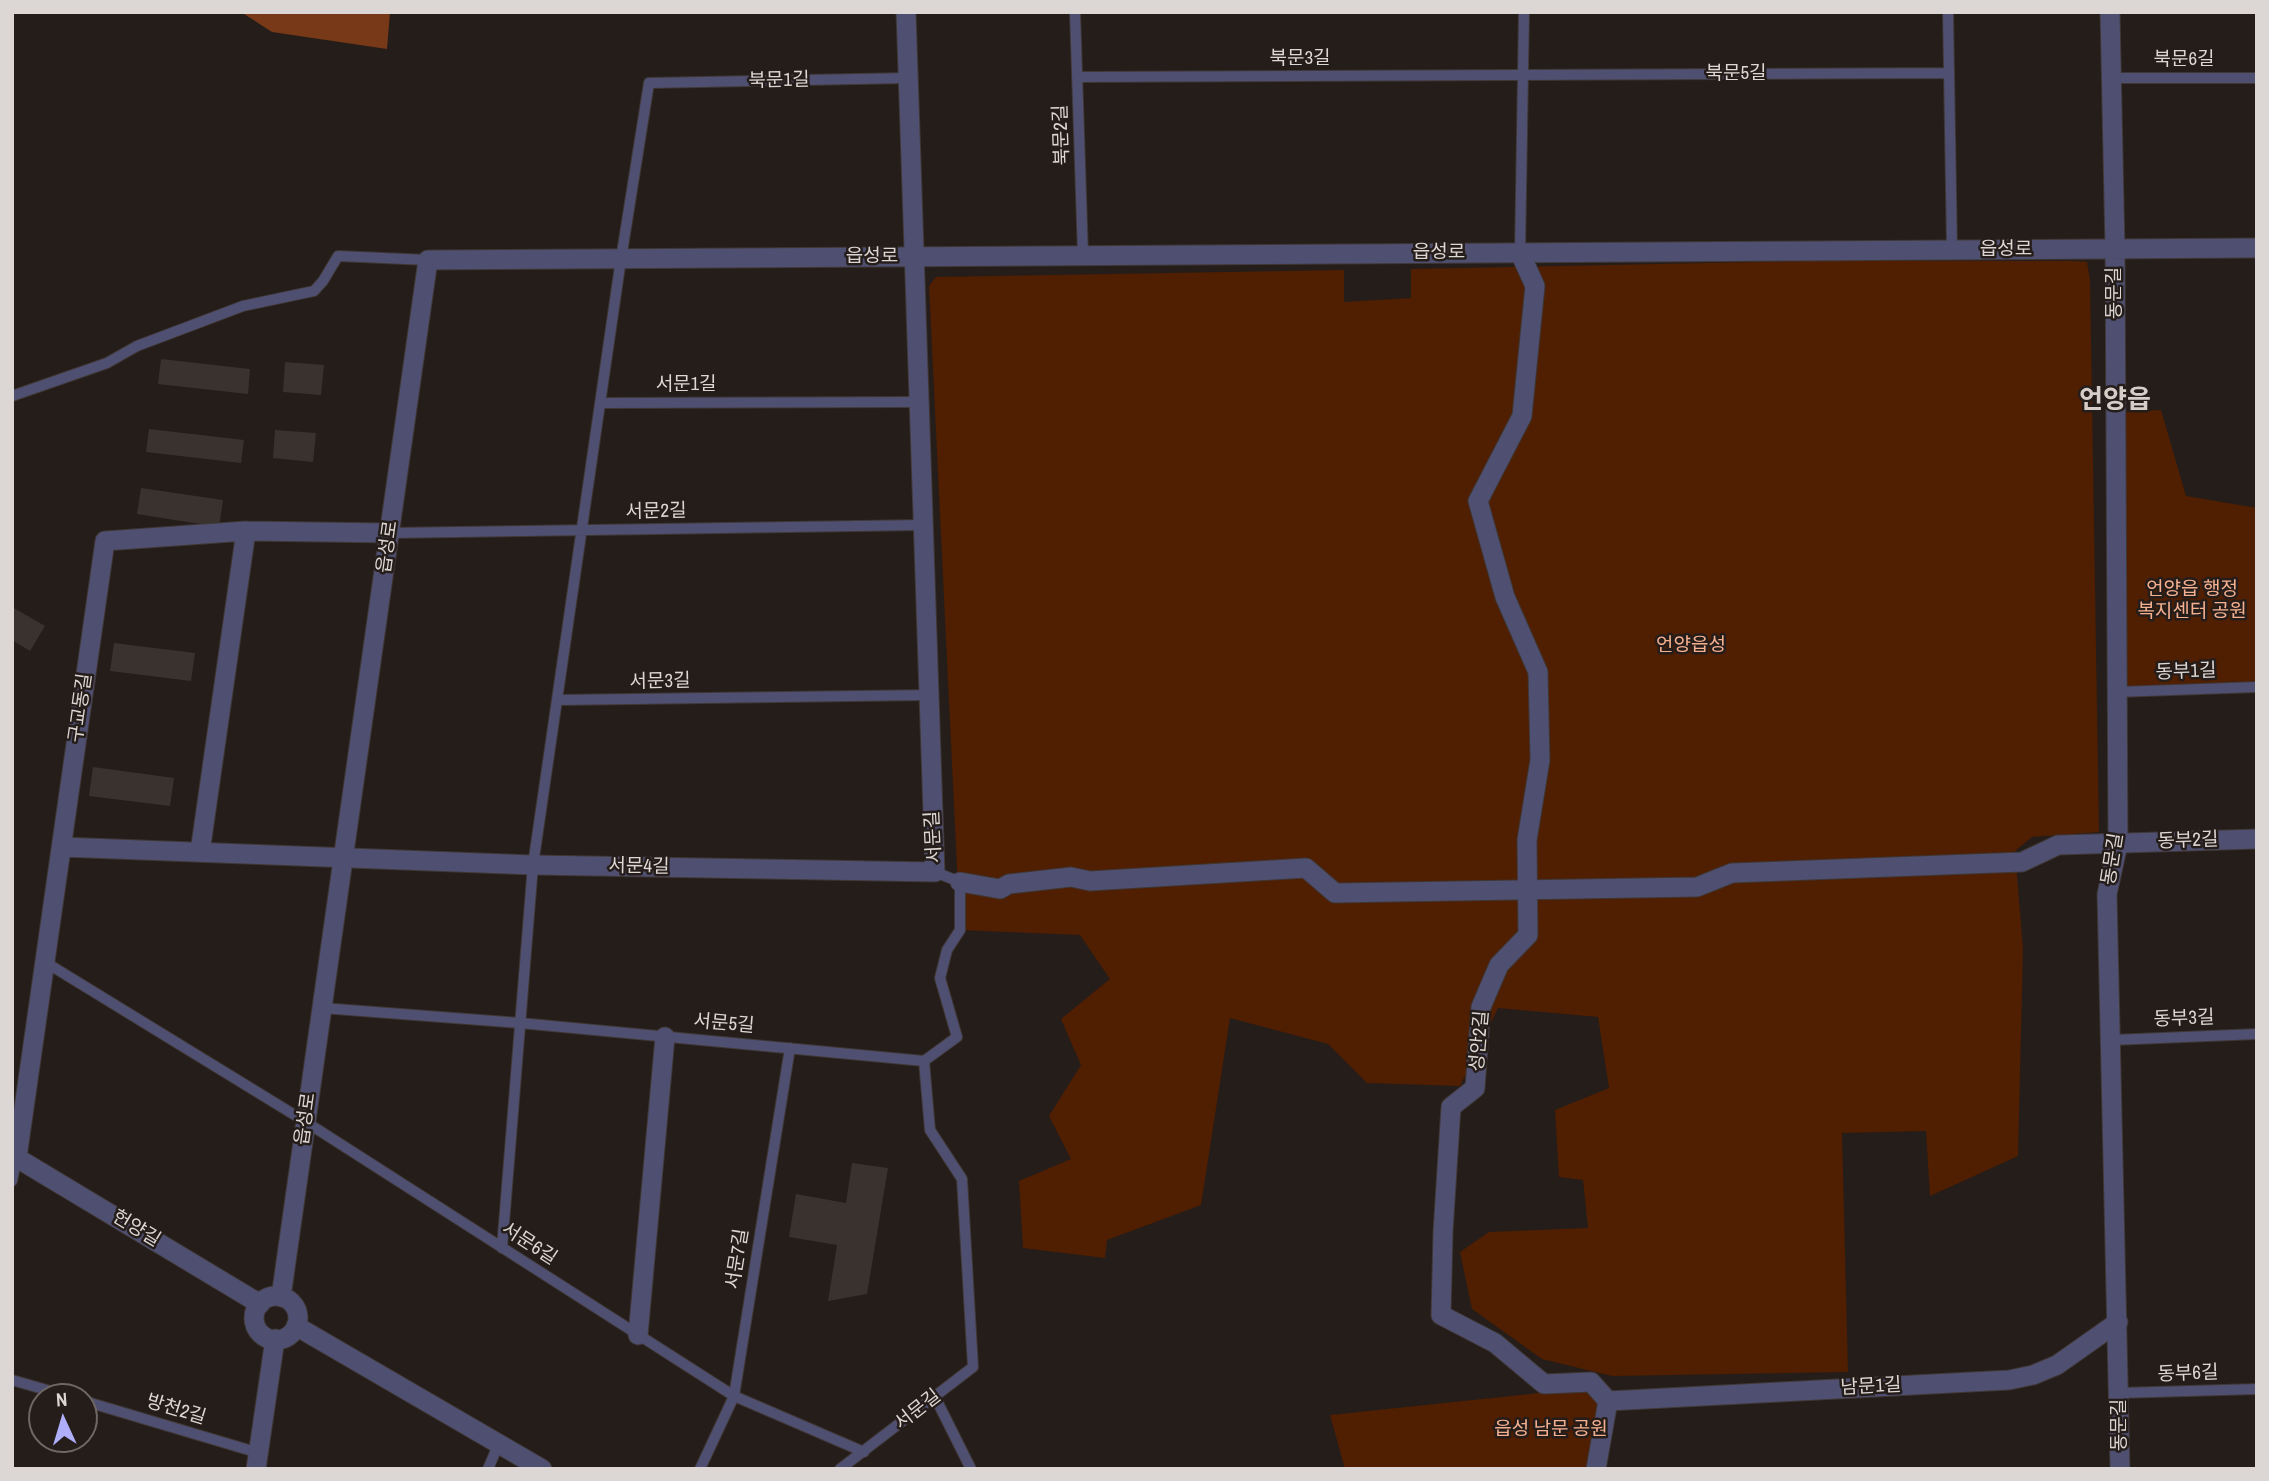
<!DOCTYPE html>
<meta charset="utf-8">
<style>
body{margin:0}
#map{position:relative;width:2269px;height:1481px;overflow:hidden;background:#251d1a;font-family:"Archivo Narrow",sans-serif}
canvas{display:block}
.frame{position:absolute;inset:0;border:14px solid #dcd7d4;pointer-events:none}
.north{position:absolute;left:28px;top:1383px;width:70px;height:70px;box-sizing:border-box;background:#251d1a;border:2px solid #6e6764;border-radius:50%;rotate:356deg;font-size:19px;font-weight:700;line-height:28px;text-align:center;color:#dcd7d4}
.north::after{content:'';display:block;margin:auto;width:24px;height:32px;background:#aeaefb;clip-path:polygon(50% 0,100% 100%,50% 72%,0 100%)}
</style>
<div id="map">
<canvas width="2269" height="1481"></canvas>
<div class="frame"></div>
<div class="north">N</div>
</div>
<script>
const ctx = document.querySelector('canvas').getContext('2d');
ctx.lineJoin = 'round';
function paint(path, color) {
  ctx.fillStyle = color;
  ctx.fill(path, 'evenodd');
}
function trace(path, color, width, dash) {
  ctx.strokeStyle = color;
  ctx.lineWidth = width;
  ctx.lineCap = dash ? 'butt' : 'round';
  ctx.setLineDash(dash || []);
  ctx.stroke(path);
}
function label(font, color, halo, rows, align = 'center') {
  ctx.font = font + ' "Archivo Narrow","Noto Sans KR",sans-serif';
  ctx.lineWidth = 5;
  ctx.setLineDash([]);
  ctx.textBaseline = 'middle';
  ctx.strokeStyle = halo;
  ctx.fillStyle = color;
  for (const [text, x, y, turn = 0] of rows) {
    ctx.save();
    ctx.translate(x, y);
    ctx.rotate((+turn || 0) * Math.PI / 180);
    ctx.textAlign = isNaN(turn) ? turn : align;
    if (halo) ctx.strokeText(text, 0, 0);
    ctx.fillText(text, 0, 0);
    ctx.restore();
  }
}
paint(new Path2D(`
 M1806 261H2076L2087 262 2090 280 2099 832 2032 837 2015 851 2023 949 2018 1156 1930 1196 1926 1131 1842 1133 1848 1372 1612 1376 1542 1359 1472 1309 1460 1252 1489 1232 1588 1228 1583 1180 1559 1177 1555 1110 1609 1088 1598 1017 1498 1008 1460 1086 1367 1083 1328 1044 1230 1018 1201 1205 1107 1240 1105 1258 1023 1248 1019 1181 1071 1159 1049 1116 1081 1065 1061 1019 1110 979 1080 935 960 930 929 286 936 277 1344 270V302L1411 298V269Z
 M2161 410 2186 496 2257 508V683L2127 689 2125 412Z
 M1587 1388 1599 1406 1589 1469H1345L1330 1415Z`), '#501e01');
paint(new Path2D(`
 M241 12H390L387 49 272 32Z`), '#773917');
paint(new Path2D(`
 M161 359 250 369 248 394 158 384Z
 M285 362 324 365 321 395 283 392Z
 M149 429 244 440 241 463 146 452Z
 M275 430 316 433 313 462 273 458Z
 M141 488 223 500 219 527 137 514Z
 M12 607 45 626 30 651 12 640Z
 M114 643 195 653 191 681 110 671Z
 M93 767 174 778 170 806 89 796Z
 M852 1163 888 1168 867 1294 828 1301 837 1245 789 1237 796 1194 846 1203Z`), '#3a322e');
const service = new Path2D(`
 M1075 12 1083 255
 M1948 12 1952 250
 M1077 77 1949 73
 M2111 78H2257
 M1520 253 1524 12
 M12 396 107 363 137 346 243 306 314 291 323 281 338 256 428 260
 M600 403 919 402
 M390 533 923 525
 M2117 692 2257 687
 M557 700 929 695
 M45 962 306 1122 734 1396 864 1452
 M322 1008 520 1023 924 1061
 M2112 1040 2257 1034
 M12 1181 17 1157
 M502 1248 533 865 621 259 649 83 908 78
 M12 1380 71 1397
 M2120 1393 2257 1389
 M935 1397 971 1469
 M84 1401 259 1453
 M488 1469 499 1443
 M700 1469 734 1396 790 1048
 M840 1469 973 1367 962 1179 930 1130 924 1061 957 1037 940 978 947 950 960 930V882L935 872`);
const minor = new Path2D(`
 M2110 12 2115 249
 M1520 253 1535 286 1522 416 1478 501 1505 597 1538 672 1540 760 1527 840 1528 935 1499 965 1481 1007 1475 1088 1451 1107 1443 1232 1441 1315 1495 1343 1544 1384 1591 1382 1608 1401
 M62 847 533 865 935 872 906 12
 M200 852 246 531
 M960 882 1000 889 1009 884 1071 877 1090 881 1306 868 1335 893 1697 887 1732 873 2022 862 2058 845 2257 839
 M12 1155 260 1304
 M17 1157 105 541 246 531 390 533
 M254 1318a22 22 0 1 1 44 0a22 22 0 1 1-44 0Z
 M296 1326 542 1469
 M638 1335 665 1037
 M1608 1401 2009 1380 2033 1375 2057 1365 2118 1322
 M1596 1469 1608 1401`);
const tertiary = new Path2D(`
 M2115 249 2118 844 2107 894 2120 1469
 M281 1297 428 260 2257 248
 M256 1469 275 1339`);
trace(service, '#3f3734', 12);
trace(minor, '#3f3734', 21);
trace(tertiary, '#3f3734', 21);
trace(service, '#4f4f71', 10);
trace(minor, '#4f4f71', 19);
trace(tertiary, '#4f4f71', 19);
label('19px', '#dcd7d4', '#251d1a', [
 ["북문3길",1300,59],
 ["북문6길",2184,60],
 ["북문5길",1736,74],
 ["북문1길",779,81,-1],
 ["북문2길",1062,135,-92],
 ["읍성로",2006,250],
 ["읍성로",1439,253],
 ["읍성로",872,257],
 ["동문길",2115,293,-90],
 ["서문1길",686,385],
 ["서문2길",656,512,-1],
 ["읍성로",388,547,-82],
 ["동부1길",2186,672,-2],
 ["서문3길",660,682,-1],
 ["구교동길",81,708,-82],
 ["서문길",934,837,-93],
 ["동부2길",2188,841,-2],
 ["동문길",2113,859,-81],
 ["서문4길",639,867,1],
 ["동부3길",2184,1019,-2],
 ["서문5길",724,1024,5],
 ["성안2길",1480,1041,-85],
 ["읍성로",306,1119,-82],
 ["헌양길",136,1229,31],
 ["서문6길",529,1244,33],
 ["서문7길",738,1259,-81],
 ["동부6길",2188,1374,-2],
 ["남문1길",1871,1387,-3],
 ["방천2길",176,1410,17],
 ["서문길",918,1410,-38],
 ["동문길",2120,1425,-90]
]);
label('19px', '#f5b090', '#251d1a', [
 ["언양읍 행정",2192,590],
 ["복지센터 공원",2192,612],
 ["언양읍성",1691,646],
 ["읍성 남문 공원",1551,1430]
]);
label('bold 26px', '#d7cdc8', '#251d1a', [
 ["언양읍",2115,401]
]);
</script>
